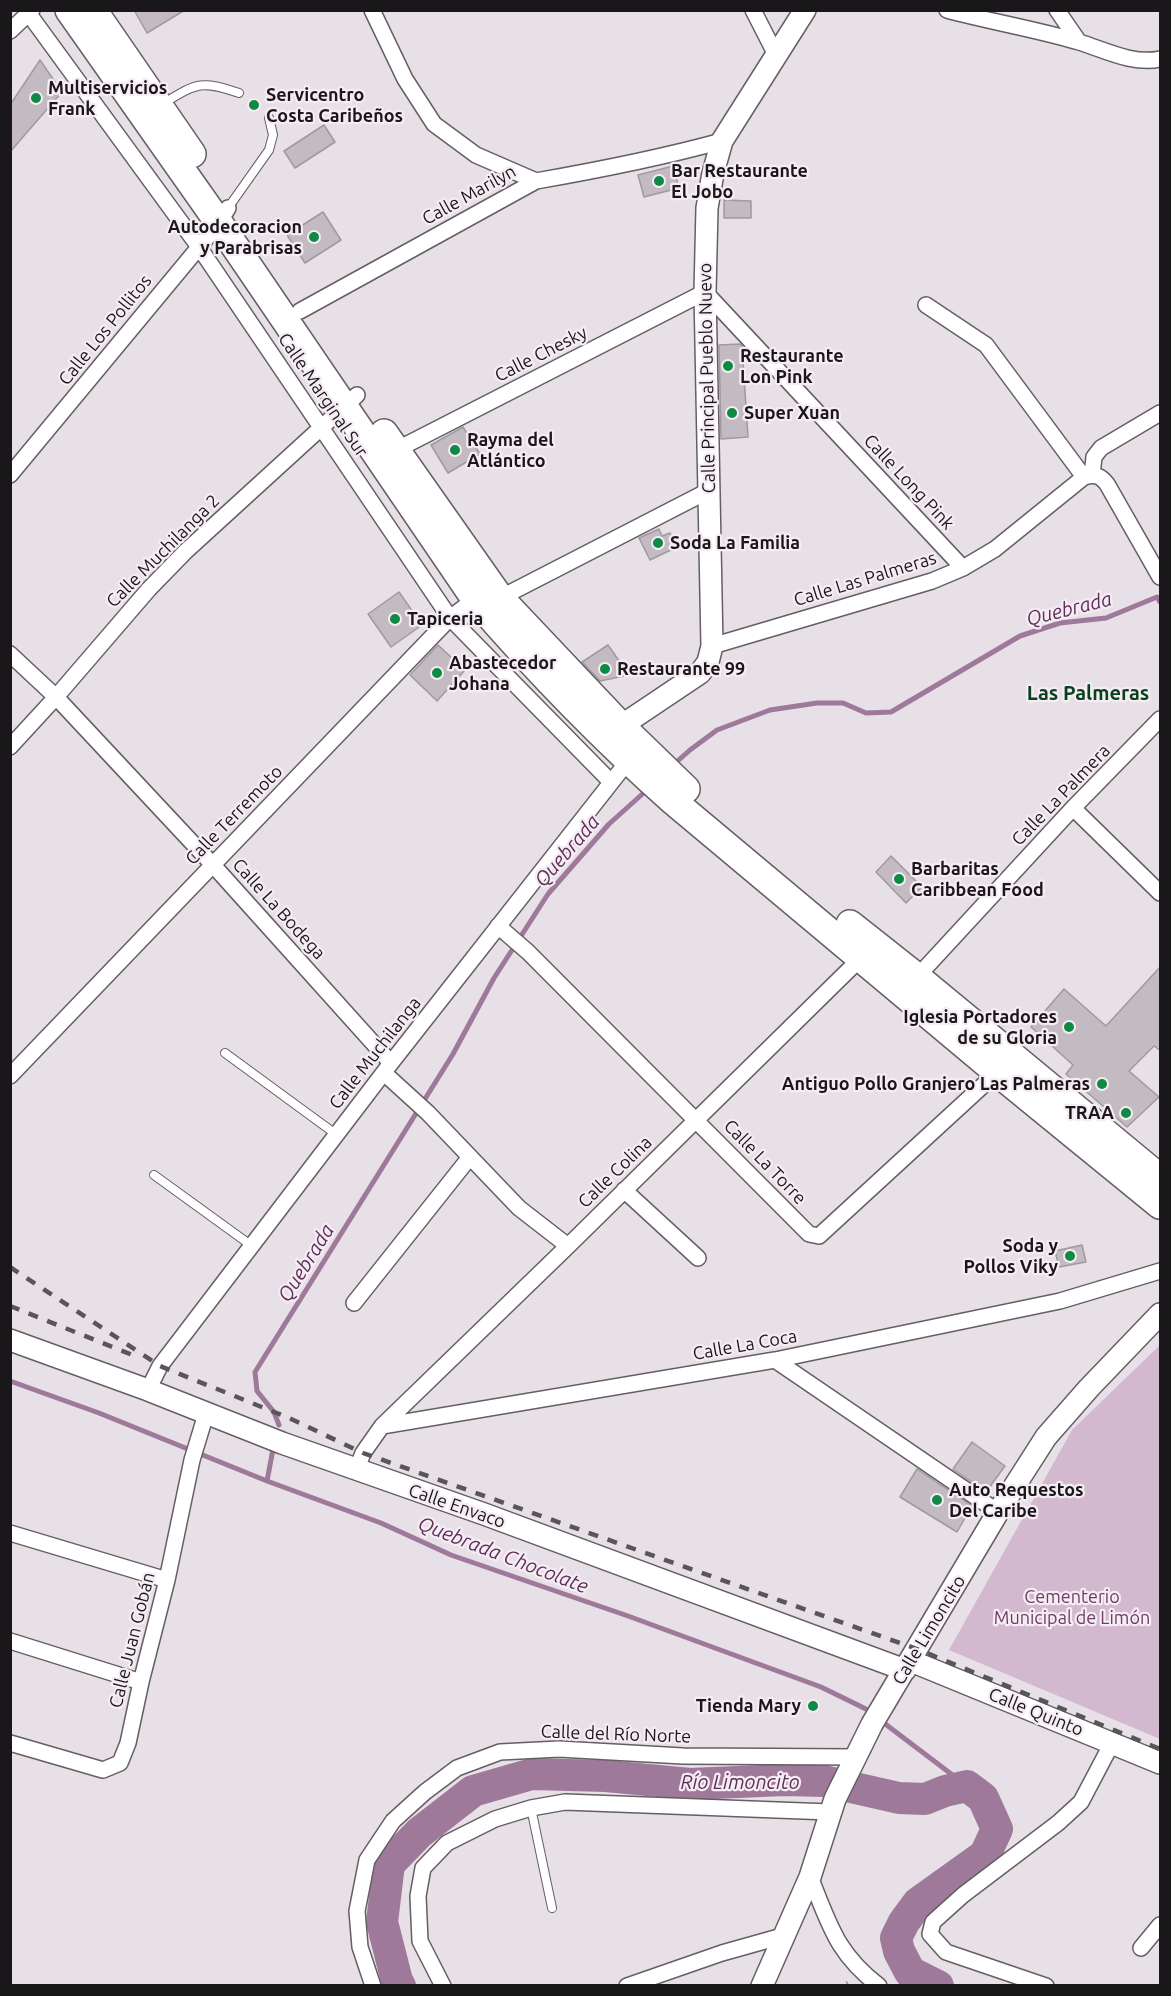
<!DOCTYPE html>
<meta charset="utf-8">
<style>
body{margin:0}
#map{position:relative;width:1171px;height:1996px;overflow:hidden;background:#e7e0e6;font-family:Ubuntu,sans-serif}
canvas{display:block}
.frame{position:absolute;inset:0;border:12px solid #1a171a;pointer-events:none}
</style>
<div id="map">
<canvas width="1171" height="1996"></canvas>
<div class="frame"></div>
</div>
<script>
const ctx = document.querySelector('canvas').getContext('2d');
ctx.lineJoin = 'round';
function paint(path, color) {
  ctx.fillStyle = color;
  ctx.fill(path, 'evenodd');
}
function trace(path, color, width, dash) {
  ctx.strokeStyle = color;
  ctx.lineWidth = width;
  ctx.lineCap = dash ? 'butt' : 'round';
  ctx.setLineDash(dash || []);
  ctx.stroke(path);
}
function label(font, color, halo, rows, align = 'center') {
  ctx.font = font + ' Ubuntu,sans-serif';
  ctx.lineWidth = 4.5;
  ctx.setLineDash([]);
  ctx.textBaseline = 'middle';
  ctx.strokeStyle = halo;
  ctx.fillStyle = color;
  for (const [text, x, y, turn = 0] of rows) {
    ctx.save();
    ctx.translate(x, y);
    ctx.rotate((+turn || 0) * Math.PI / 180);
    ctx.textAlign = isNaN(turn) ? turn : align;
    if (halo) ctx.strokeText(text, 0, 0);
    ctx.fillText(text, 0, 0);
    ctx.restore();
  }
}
paint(new Path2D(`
 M1160 1345V1739L949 1650 1072 1430Z`), '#d3b9cf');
trace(new Path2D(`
 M672 766 690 750 717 730 770 710 817 703H843L866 713 891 712 1020 636 1060 623 1106 618 1157 597 1160 602
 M10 1381 99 1413 267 1481 381 1523 451 1555 628 1616 821 1687 866 1709 873 1714
 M279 1425 274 1412 257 1391 255 1372 453 1054 494 978 548 894 609 824 648 789
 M267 1481 273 1449
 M880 1720 967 1786`), '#9f799a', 5);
trace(new Path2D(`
 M400 1986 397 1981 382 1922 389 1864 419 1833 473 1791 532 1774 606 1776 690 1784 785 1780 824 1781 899 1798 925 1799 945 1791 967 1786 983 1798 997 1829 985 1855 918 1903 904 1922 896 1938 899 1951 910 1972 938 1986`), '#9f799a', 32);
const building = new Path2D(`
 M134 10H185L147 33Z
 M40 60 62 92 10 152V105Z
 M324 125 335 142 295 168 284 151Z
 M673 166 679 188 644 197 638 175Z
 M724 200 751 201V218H724Z
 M323 212 341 240 305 263 287 235Z
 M740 344 742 346 748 437 721 439 719 345Z
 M463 427 480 454 448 473 431 445Z
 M659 529 662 536 670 533 677 547 650 560 639 538Z
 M399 592 422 625 391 647 368 614Z
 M438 645 465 670 437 701 410 675Z
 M608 645 629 675 600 681 582 662Z
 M891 856 922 887 906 903 876 872Z
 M1161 966V1051L1154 1046 1129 1071 1159 1097 1127 1127 1066 1074 1073 1065 1031 1027 1064 989 1106 1026Z
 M1082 1245 1086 1262 1059 1267 1055 1251Z
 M972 1442 1005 1466 986 1492 953 1469Z
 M917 1469 972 1506 957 1532 900 1497Z`);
paint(building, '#c3bbc1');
trace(building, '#a0999f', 1.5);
const lane = new Path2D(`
 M164 103C197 83 201 80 239 93
 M228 208 269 150 273 135 269 118
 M225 1053 337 1135
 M154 1175 252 1246
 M531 1808 552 1908`);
const street = new Path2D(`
 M26 10 199 247 450 618 611 782
 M753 10 776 55
 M947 10C991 22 1036 29 1079 42 1105 50 1133 65 1160 59
 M1057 10 1079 42
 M10 31 32 10
 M536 181C599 170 660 158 722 141
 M926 305 986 345 1084 477
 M300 311 536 181 476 155 434 124 405 79 372 10
 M396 450 705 292 963 568
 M10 475 219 223 228 208
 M1092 475 1094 457 1101 448 1160 413
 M500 598 708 491
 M712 646 932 581 963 568 995 549 1084 477C1095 474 1100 475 1107 484L1160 577
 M10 654 56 697 213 865 391 1063
 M10 747 56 697 149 589 186 551 357 395
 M1073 808 1160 893
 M498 926 528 952 809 1234 819 1236 1002 1068
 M917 977 1073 808 1160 719
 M384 1073 428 1113 519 1208 568 1246
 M10 1076 450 618 479 596
 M624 1190 698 1258
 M354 1303 470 1157
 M775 1360 998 1512
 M148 1390 160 1366 391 1063 632 756
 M382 1426 568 1246 866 953
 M356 1471 363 1453 382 1426 775 1360 1060 1301 1160 1271
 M10 1533 167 1580
 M10 1641 141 1682
 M10 1743 103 1770 120 1763 128 1743 141 1682 167 1580 192 1460 206 1414
 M810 1877C830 1925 836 1953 879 1986
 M1141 1948 1160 1925
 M373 1986 360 1947 357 1911 367 1860 393 1821 425 1792 457 1768 500 1752 559 1749 683 1756 856 1757
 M443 1986 420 1941 418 1896 423 1868 447 1843 495 1819 531 1808 565 1802 830 1812
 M627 1986 722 1953 786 1935
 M1046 1986 946 1952 930 1934 933 1922 963 1895 1058 1823 1081 1802 1112 1743`);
const secondary = new Path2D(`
 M621 726 700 673 708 662 712 646 705 292 707 208 713 173 722 141 805 10
 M10 1340 148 1390 282 1443 484 1514 905 1670
 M911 1661 1160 1763
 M762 1986 810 1877 835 1799 872 1724 998 1512 1046 1437 1089 1388 1160 1314`);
const highway = new Path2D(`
 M69 10 219 223 475 599C537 671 602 738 673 801L998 1073 1160 1205
 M93 10 192 154
 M384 433 500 598 621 726 686 789
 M850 924 917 977 1160 1178`);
trace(lane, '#655e64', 10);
trace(street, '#655e64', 18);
trace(secondary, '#655e64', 24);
trace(highway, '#655e64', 30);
trace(new Path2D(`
 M841 1986 850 1981`), '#989297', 3, [1.5, 4.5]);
trace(lane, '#fff', 8);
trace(street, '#fff', 15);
trace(secondary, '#fff', 21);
trace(highway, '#fff', 27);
trace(new Path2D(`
 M10 1267 160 1366 289 1418 363 1453 917 1649 1160 1749
 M10 1306 135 1356`), '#595559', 4.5, [10, 10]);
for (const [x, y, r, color] of [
 [36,98,6,"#0f8a45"],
 [254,105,6,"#0f8a45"],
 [659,181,6,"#0f8a45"],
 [314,237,6,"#0f8a45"],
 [728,366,6,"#0f8a45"],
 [732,413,6,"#0f8a45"],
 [455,450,6,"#0f8a45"],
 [658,543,6,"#0f8a45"],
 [395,619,6,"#0f8a45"],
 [605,669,6,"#0f8a45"],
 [437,673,6,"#0f8a45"],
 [899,879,6,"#0f8a45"],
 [1069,1027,6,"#0f8a45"],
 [1102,1084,6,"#0f8a45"],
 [1126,1113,6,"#0f8a45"],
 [1070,1256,6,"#0f8a45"],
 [937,1500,6,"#0f8a45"],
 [813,1706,6,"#0f8a45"]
]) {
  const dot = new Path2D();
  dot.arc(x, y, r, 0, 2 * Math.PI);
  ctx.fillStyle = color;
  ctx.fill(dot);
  trace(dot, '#f5edf3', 2);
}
label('bold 18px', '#1a171a', '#f5edf3', [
 ["Multiservicios",48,88],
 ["Frank",48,109],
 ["Servicentro",266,95],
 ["Costa Caribeños",266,116],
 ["Bar Restaurante",671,171],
 ["El Jobo",671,192],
 ["Autodecoracion",302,227,"right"],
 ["y Parabrisas",302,248,"right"],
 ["Restaurante",740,356],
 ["Lon Pink",740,377],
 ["Super Xuan",744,413],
 ["Rayma del",467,440],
 ["Atlántico",467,461],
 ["Soda La Familia",670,543],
 ["Tapiceria",407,619],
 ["Abastecedor",449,663],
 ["Johana",449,684],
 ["Restaurante 99",617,669],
 ["Barbaritas",911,869],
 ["Caribbean Food",911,890],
 ["Iglesia Portadores",1057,1017,"right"],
 ["de su Gloria",1057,1038,"right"],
 ["Antiguo Pollo Granjero Las Palmeras",1090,1084,"right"],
 ["TRAA",1114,1113,"right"],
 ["Soda y",1058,1246,"right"],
 ["Pollos Viky",1058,1267,"right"],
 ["Auto Requestos",949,1490],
 ["Del Caribe",949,1511],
 ["Tienda Mary",801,1706,"right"]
], 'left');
label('18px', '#1a171a', '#f5edf3', [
 ["Calle Marilyn",469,195,-29],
 ["Calle Los Pollitos",105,330,-51],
 ["Calle Chesky",541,354,-27],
 ["Calle Principal Pueblo Nuevo",707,378,-91],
 ["Calle Marginal Sur",323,395,56],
 ["Calle Long Pink",909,482,47],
 ["Calle Muchilanga 2",163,551,-45],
 ["Calle Las Palmeras",865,579,-17],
 ["Calle La Palmera",1061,795,-46],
 ["Calle Terremoto",234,815,-46],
 ["Calle La Bodega",279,909,48],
 ["Calle Muchilanga",375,1053,-52],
 ["Calle La Torre",765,1162,46],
 ["Calle Colina",615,1172,-44],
 ["Calle La Coca",745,1345,-10],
 ["Calle Envaco",457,1506,19],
 ["Calle Limoncito",929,1630,-59],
 ["Calle Juan Gobán",132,1640,-76],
 ["Calle Quinto",1036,1712,22],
 ["Calle del Río Norte",616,1734,2]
]);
label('18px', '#6f3b69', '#f5edf3', [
 ["Cementerio",1072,1597],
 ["Municipal de Limón",1072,1618]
]);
label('italic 20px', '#602e5b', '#f5edf3', [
 ["Quebrada",1069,609,-14],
 ["Quebrada",567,851,-49],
 ["Quebrada",306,1263,-58],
 ["Quebrada Chocolate",503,1555,21],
 ["Río Limoncito",740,1782]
]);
label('bold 20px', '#09401e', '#f5edf3', [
 ["Las Palmeras",1088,693]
]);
</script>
